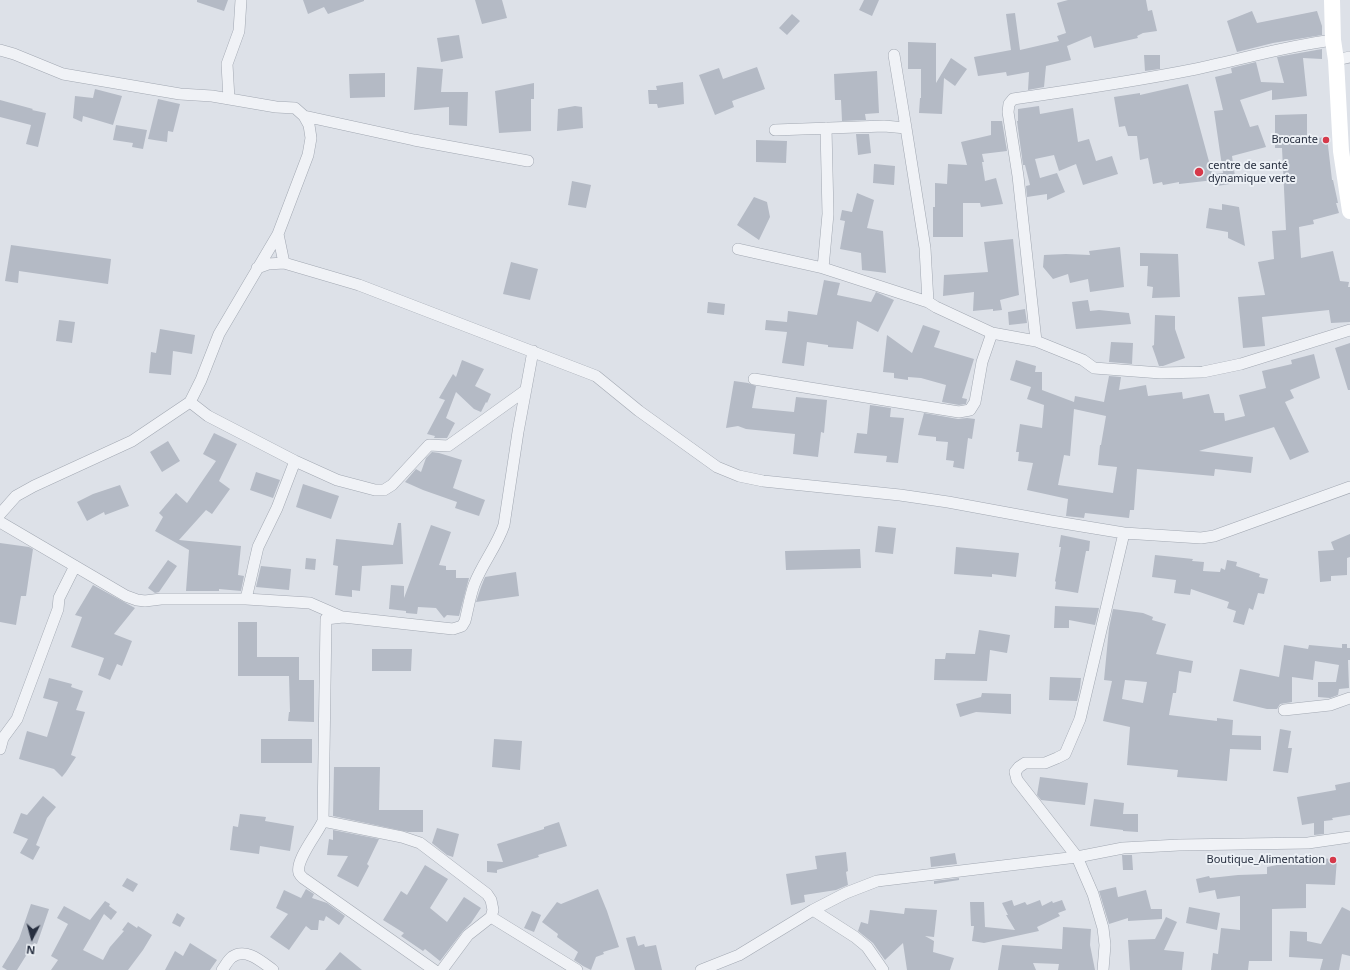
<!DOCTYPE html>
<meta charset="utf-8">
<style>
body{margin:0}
#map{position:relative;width:1350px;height:970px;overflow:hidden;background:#dde1e8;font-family:"Noto Sans",sans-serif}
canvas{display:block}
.north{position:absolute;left:12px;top:918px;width:40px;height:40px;-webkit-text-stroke:3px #ecf0f5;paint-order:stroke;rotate:186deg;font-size:11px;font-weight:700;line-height:16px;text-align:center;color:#262e3f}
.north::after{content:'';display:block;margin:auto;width:14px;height:18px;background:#262e3f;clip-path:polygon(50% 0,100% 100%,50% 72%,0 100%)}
</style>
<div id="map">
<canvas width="1350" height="970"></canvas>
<div class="north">N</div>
</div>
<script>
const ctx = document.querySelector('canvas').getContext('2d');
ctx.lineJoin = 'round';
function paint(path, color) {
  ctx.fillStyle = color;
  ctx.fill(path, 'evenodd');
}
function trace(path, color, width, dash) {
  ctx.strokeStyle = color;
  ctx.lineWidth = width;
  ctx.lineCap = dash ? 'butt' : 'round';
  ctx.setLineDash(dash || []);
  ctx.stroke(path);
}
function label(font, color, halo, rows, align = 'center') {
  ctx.font = font + ' "Noto Sans",sans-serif';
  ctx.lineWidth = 4;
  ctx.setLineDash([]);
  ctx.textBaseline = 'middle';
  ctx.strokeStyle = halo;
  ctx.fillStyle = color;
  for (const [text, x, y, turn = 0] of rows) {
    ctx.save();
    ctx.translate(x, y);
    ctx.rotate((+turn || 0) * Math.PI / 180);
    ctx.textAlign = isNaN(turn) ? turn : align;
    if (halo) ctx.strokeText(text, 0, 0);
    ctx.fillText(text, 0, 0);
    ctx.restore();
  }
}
paint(new Path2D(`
 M197 0H228L224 11 197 2Z
 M303 0H364V1L328 14 324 7 308 14Z
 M475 0H502L507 18 482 24Z
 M864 0H879L872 16 859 10Z
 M1068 0H1146L1148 11 1152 10 1157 31 1143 33 1137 36 1138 38 1094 48 1091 36 1067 46 1071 60 1046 66 1044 87 1028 90 1029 72 1007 76 1006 72 978 76 974 57 1011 50 1006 14 1015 13 1020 50 1059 41 1057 36 1066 33 1057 3Z
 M1252 11 1257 23 1317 11 1322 26V35L1273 43 1237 52 1227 21Z
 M792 14 800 21 787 35 779 28Z
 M459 35 463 58 441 62 437 38Z
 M908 42 936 43V83L951 58 967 69 955 86 944 78 942 114 919 113 920 98H921V69H908Z
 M1322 49V59L1303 58 1307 96 1272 100V90L1240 100 1250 127 1258 125 1266 147 1232 156 1236 183 1217 186 1215 174 1223 173 1214 111 1223 110 1215 77 1232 73 1231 68 1256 62 1261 82 1284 83 1277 57Z
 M1144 55H1160V69L1145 71Z
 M417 67 443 69 441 92H468L467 126 449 125V107L414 110Z
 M757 67 765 89 732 101 734 107 715 115 699 75 719 68 723 79Z
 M877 71 879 113 865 114 866 120 842 121 841 100H835L834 74Z
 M385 73V97L350 98 349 74Z
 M683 82 684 104 658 108 657 104H649L648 90H657L656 86Z
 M534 83V99H531V131L499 133 495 91Z
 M1188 84 1214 180 1179 184V182L1163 185 1162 182 1153 184 1148 158 1140 160 1137 136H1128L1125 126 1119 127 1114 97 1140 93V95Z
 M95 89 122 96 113 125 83 116 82 122 73 118 75 96 93 98Z
 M158 99 180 104 173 132 168 131 167 142 148 139Z
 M0 100 33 109 32 110 46 113 38 147 26 144 31 125 0 117Z
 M575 106 582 107 583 128 557 131 558 109Z
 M1039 106 1040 114 1073 108 1078 142 1089 139 1096 161 1112 156 1118 174 1083 185 1076 164 1059 171 1054 155 1035 159 1040 178 1057 173 1065 192 1047 200V194L1027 197 1026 186 1030 185 1025 165H1023L1017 121H1018V109Z
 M1307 114V139L1327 137 1332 180H1333L1338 203H1336L1339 213 1313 220 1314 224 1299 227 1301 258 1333 251 1340 281 1349 282 1348 287H1350V322L1331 323 1329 310 1262 317 1265 346 1243 348 1238 297 1265 295 1258 262 1274 259 1272 231 1286 230 1282 148H1275V115Z
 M991 121H1002L1007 151 982 154 984 162H982L985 181 996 178 1003 204 981 207 980 203H963V237H933V207H935V183L947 184 948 164 967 165 961 142 991 135Z
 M116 125 147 130 143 149 132 147 133 143 113 140Z
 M856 134H869L871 153 858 155Z
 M756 140 787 141 786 163 756 162Z
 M874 164 895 166 894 185 873 183Z
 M572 181 591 185 586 208 568 205Z
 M857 193 874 200 867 228 883 231 886 273 862 270 861 253 840 249 845 221 840 220 842 210 852 212Z
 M754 197 767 202 770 217 759 240 737 225Z
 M1222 204 1239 207 1245 246 1228 238V232L1206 228 1209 208 1222 210Z
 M1013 239 1019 295 1000 300 1002 310 993 311V309L973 311 974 292 943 296 944 275 988 272 984 242Z
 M11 245 111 259 108 284 19 271 18 283 5 281Z
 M1120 247 1124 287 1090 292 1088 279 1070 283 1068 274 1053 279 1043 267 1044 255 1066 254 1090 255 1089 251Z
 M1140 253 1178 254 1180 297 1152 298 1153 287 1147 286 1148 266H1140Z
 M511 262 538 269 530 300 503 294Z
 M824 280 840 283 837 295 871 302 876 292 894 300 878 332 857 321 853 349 828 347V345L807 342 804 366 782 363 787 332 765 330 766 320 787 322 788 311 817 315Z
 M1088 300 1090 311 1099 310 1129 313 1131 324 1076 329 1072 302Z
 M708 302 725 304 724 315 707 313Z
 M1025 309 1027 323 1009 325 1008 312Z
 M1155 315 1175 316V329L1185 358 1163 366H1159L1152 346 1154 345Z
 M59 320 75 322 72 343 56 341Z
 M923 325 940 331 934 347 974 359 962 398 967 399 966 404 959 405 942 402 946 385 921 378 908 377V380L894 378V373L883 372 887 335 912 353Z
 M160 329 195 335 192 354 173 351 171 375 149 373 151 352 156 353Z
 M1111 342 1133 343 1132 364 1109 362Z
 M1350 343V390H1348L1335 348Z
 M1314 354 1320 378 1290 390 1294 398 1285 402 1309 452 1290 460 1274 427 1199 451 1253 457 1251 473 1215 469 1214 476 1137 469 1134 510H1130L1129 518 1085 513 1084 518 1066 516 1068 499 1027 490 1033 463 1018 461 1019 452H1016L1020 424 1042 428 1044 405 1027 399 1031 387 1010 380 1016 360 1036 366 1035 372H1042V390L1074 402 1075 396 1104 402 1109 376 1121 377 1119 390 1146 385 1148 396 1182 392 1183 399 1209 394 1214 413H1224L1225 421 1245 416 1239 395 1266 388 1262 371 1292 364 1291 360ZM1074 409 1106 416 1101 445H1100L1098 465 1117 467 1113 493 1058 485 1064 455 1070 456Z
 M462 360 484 369 475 386 491 394 487 403 486 402 481 412 474 409 456 392 446 418 455 423 447 438H434L435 436 427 434 445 400 439 398 453 374 456 377Z
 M734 381 748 383 756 386 752 408 794 412 796 397 827 400 824 433 821 432 818 457 793 454 795 434 746 429 738 426 726 428Z
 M870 405 891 408 890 417 904 418 898 463 886 462 887 456 854 453 857 433 867 434Z
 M924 413 958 419 967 418 975 419 972 439 968 438 964 469 953 467 954 461 946 460 948 442 936 441V437L918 435Z
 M214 433 237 444 219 481 230 489 212 514 206 510 179 540 241 546 238 575 244 576 241 591 219 589V591H186L189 550 155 531 163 517 159 513 176 493 187 503 216 461 203 454Z
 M168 441 180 461 162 472 150 452Z
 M432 452 439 453 462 460 453 488 485 500 479 516 455 508 457 502 423 490 405 482 416 469 421 472 426 458Z
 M256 472 280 480 273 498 250 490Z
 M303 484 339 496 331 519 296 507Z
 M120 485 129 506 105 515 104 512 87 521 77 502 93 494Z
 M398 523H401L403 564 362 566 360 591 352 590V597L335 595 338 566 333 565 336 539 393 545Z
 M431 525 451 532 439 565 446 566V570H456V578H469L459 616 447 615 444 618 436 608 418 607 417 614 406 613V611L389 609 391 585 404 586V598Z
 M878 526 896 528 893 554 875 552Z
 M1350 534V557L1347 558V575L1331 576V581L1320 582 1318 551 1334 550 1331 542Z
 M1061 535 1090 541 1089 551H1086L1078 593 1055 589 1056 582 1055 581 1061 547H1059Z
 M0 543 29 547 33 549 26 596H21L16 625 0 622Z
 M956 547 1019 553 1016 577 992 574V577L954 574Z
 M860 549 861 568 786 570 785 551Z
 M1155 555 1193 559 1192 561 1204 562 1203 571 1220 572 1221 568 1225 570 1227 560 1237 562 1236 566 1260 574 1259 577 1268 579 1264 594 1258 593 1253 610 1249 608 1244 625 1233 622 1236 611 1227 608 1229 602 1191 589 1190 595 1174 593 1176 580 1152 577Z
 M306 558 316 559 315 570 305 569Z
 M168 560 177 566 159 592 155 593 148 588Z
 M261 566 291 569 289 590 256 587Z
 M516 572 519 596 476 602 481 587 485 577Z
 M93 585 135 608 114 634 132 641 122 666 117 664 110 680 98 675 104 658 71 647 82 617 75 615Z
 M1055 606 1099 608 1095 625 1069 620V628H1054Z
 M1113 609 1143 613 1153 617 1152 620 1166 624 1156 654 1193 661 1191 673 1179 671 1176 693H1173L1169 715 1217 721V718L1233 720 1232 735 1261 736V750L1230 749 1227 781 1177 777 1178 770 1127 765 1130 727 1103 721 1112 681 1104 680 1109 628ZM1125 680 1147 682 1143 703 1122 699Z
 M238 622H257V657H299V680H314V722L288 721 289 712H290L289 676H238Z
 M979 630 1010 635 1007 653 990 650 987 681 934 680 935 659H945L946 653 975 654Z
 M1342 644H1347V648H1350V660H1348L1349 688 1339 689 1338 695 1330 698 1318 697V682H1336L1339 665 1315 661 1313 680 1292 677V702L1280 704 1277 709H1267L1233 701 1240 669 1279 677 1284 645 1308 649 1309 645 1342 648Z
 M372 649H412L411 671H372Z
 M1050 677 1081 678 1080 688 1077 701 1049 700Z
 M49 678 72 684 71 687 83 691 76 710 85 712 71 755 76 757 66 772 62 777 54 769 19 759 27 731 47 737 58 702 43 698Z
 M982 693 1011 694V714L976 712 960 717 956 704 981 697Z
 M1280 729 1291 731 1288 748H1292L1288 773 1273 771Z
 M261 739H312V763H261Z
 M494 739 522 741 520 770 492 767Z
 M334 767H380L379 810H423V832H408L333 816Z
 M1040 777 1088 783 1085 805 1041 800 1037 795Z
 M1350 782V815L1332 818 1333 820 1324 821V834L1314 835V823L1302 825 1297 797 1336 790 1335 785Z
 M43 796 56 807 47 818 36 845 40 847 33 860 20 853 28 839 13 833 21 813 27 815Z
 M1094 799 1124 803 1123 814H1138V832L1123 831V830L1090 826Z
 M240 814 266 817 265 821 294 826 290 851 260 846 259 854 230 850 233 826 238 827Z
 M559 822 567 846 538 855 539 857 497 870V873L487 872V861L503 862 497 844 544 829V827Z
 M437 828 459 834 453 857 447 855 432 843Z
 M333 830 379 839 367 864 369 866 358 887 337 876 348 856 327 855 329 839 333 840Z
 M846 852 848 871 846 872 848 885 836 890 804 895 805 902 791 905 786 874 817 869 815 856Z
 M955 853 957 864 931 867 930 857Z
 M1122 855H1132L1133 870H1123Z
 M1311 858 1337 859 1335 885 1306 884V908L1272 909V961H1249L1248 970H1211L1213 953 1218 954 1221 928 1240 930V896L1217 899 1215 890 1199 893 1196 879 1209 876 1210 878 1238 875 1267 874V867L1292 862V864L1311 865Z
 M425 865 448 879 430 908 447 922 464 897 481 908 471 923 463 931 440 961 425 949 423 951 401 936 404 933 383 920 401 891 407 895Z
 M127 878 138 884 133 892 122 886Z
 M959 878V880L934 884V881Z
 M1116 887 1118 897 1146 890 1151 909H1162V919L1128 921V918L1109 924 1099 891Z
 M306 889 314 894 312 898 327 903 345 916 339 925 326 916 324 921 319 920 318 930H311L306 926 289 950 270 937 288 914 276 908 284 890 301 898Z
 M598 889 607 911 619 947 603 952 604 954 596 957 591 970 583 966 574 960 578 952 557 937 558 934 542 922 557 902 561 904Z
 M1012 900 1014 906 1025 902 1027 905 1040 900 1042 906 1052 901 1053 903 1062 900 1066 910 1058 913 1060 916 1037 927 1039 931 984 943 972 941 974 926H971L970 902H984L985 927 1015 930 1006 915H1008L1002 903Z
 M105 901 110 904 109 906 117 912 111 920 104 914 83 950 103 960 110 947 124 931 122 930 128 922 137 928 138 926 152 935 143 950 128 970H51L58 960 51 956 68 924 57 918 64 906 90 920Z
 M31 904 49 909 37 944 34 943 17 970H7L2 967 19 939Z
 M1189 907 1220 913 1217 930 1186 923Z
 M1342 907 1350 911V956L1342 954 1339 970H1320L1323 959 1289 957 1290 931 1307 932V941L1321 944Z
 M905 908 937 910 934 937 925 936 934 941 933 952 954 958 950 970H907L903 943 885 960 873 943 858 931 861 922 868 924 870 910 904 914Z
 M532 911 541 915 534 932 524 928Z
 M177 913 185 918 180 927 172 923Z
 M1166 917 1177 922 1164 950 1184 952 1182 970H1130L1128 940 1155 939Z
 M1063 927 1091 929 1090 945 1095 970H1058L1059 964 1033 963 1036 970H998L1002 945 1062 949Z
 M635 936 638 946 644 944 645 947 656 945 662 970H635L626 938Z
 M190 943 217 960 210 970H165L175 951 183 956Z
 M340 952 362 970H325Z`), '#b4bac5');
const minor = new Path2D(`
 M0 50 14 54 63 74 180 94 212 96 276 107 295 108 304 116 309 125 311 138 308 155 278 234 219 334 201 380 190 402 132 441 34 486 16 496 0 514
 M894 55 906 128
 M1336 60 1350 57
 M229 99 227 64 239 31 241 0
 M304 116 414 140 528 161
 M775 130 884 126 906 128 925 248 928 302 936 307 992 333 1036 341 1083 360 1094 368 1161 373 1203 372 1241 364 1350 330
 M278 234 284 263
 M738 249 823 268 928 302
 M257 268 268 264 284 263 359 285 596 376 639 411 717 467 739 476 763 481 900 495 948 502 1051 521 1124 533 1201 538 1214 536 1350 487
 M823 268 828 214 826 128
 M1036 341 1018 176 1008 112 1009 104 1013 99C1075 90 1136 81 1196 69 1242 59 1286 46 1333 40
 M754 379 959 412 970 410 975 402 982 362 992 333
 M190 402 208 416 295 461 337 480 375 490H384L392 485 429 445 448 446 526 390
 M0 522 126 596 137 600 145 601 161 599H246L310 603 342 617
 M246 599 258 547 277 508 295 461
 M1284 710 1330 705 1350 698
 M0 749 3 738 17 719 58 609 59 598 75 566
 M323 821 402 837 420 843 487 894 491 900 493 910 491 917 468 935 442 970
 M813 910 855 937 867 947 883 970
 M491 917 577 970
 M222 970C225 966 228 960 232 957 246 947 262 962 273 970
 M434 970 303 878C301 876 300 875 299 873 295 860 318 833 323 821L326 619 343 617 453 629 462 626 465 621C468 609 470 596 474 585 482 564 497 546 504 525L518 432 533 351
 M701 970 739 955 813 910 846 893 877 881 1077 857 1123 848 1179 845 1308 843 1350 837
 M1103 970 1105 945 1103 928 1093 894 1077 857 1017 780 1015 772 1019 767 1025 763H1045L1057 758 1065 754 1080 719 1124 533`);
trace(minor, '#a2a8b2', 12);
trace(minor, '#f0f2f6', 11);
trace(new Path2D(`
 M1332 0 1333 40 1336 60 1341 151 1350 211`), '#fff', 16);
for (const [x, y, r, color] of [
 [1326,140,4,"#d6394a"],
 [1199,172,5,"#d6394a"],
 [1333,860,4,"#d6394a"]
]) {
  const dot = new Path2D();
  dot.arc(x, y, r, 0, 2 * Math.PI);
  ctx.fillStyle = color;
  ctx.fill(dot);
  trace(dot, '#ecf0f5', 1.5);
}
label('11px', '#262e3f', '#ecf0f5', [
 ["Brocante",1318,140],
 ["centre de santé",1208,166,"left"],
 ["dynamique verte",1208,179,"left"],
 ["Boutique_Alimentation",1325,860]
], 'right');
</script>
